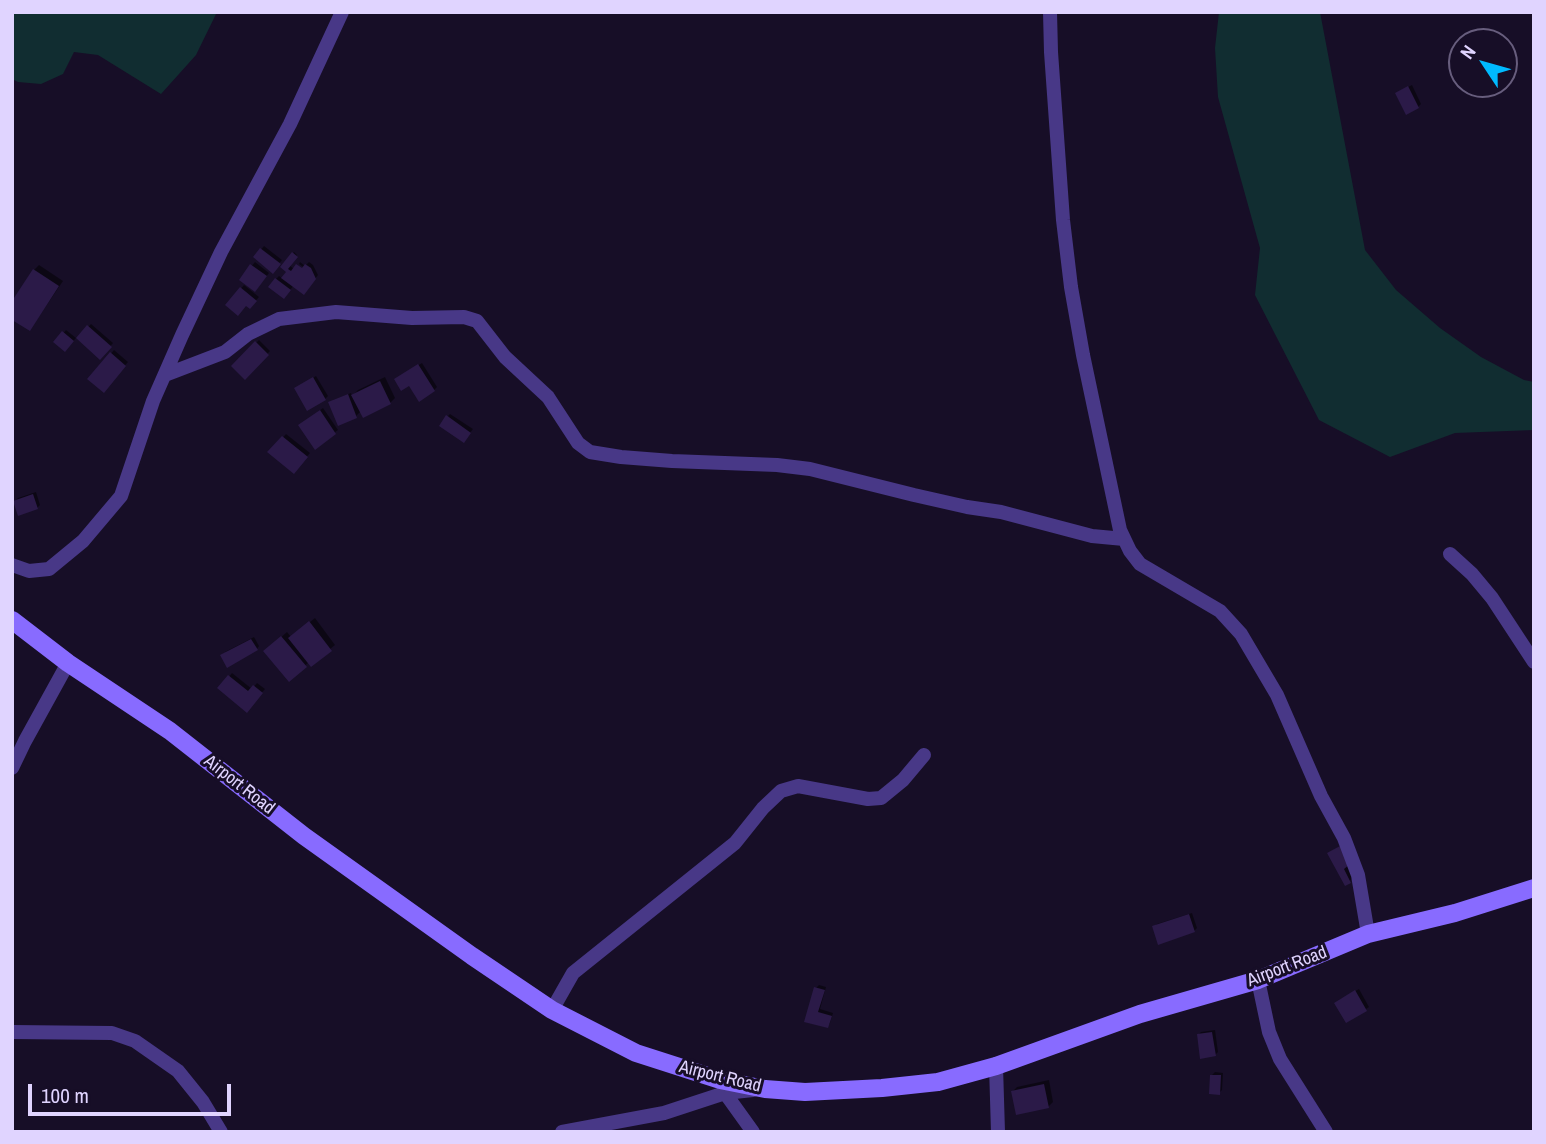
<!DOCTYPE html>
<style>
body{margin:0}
#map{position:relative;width:1546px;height:1144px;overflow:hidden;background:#170e27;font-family:"Archivo Narrow",sans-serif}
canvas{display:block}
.frame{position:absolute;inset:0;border:14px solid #e0d4ff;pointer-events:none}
.north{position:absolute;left:1448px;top:28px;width:70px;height:70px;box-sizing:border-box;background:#170e27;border:2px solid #675d7d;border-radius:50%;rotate:306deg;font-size:19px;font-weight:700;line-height:28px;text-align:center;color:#e0d4ff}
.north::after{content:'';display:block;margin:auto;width:24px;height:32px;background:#00baff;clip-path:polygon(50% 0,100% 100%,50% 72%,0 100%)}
.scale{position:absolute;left:28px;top:1084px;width:203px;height:32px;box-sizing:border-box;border:4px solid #e0d4ff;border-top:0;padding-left:9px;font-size:21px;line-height:24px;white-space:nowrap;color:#e0d4ff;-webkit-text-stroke:5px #170e27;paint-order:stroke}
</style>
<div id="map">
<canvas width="1546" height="1144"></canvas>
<div class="frame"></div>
<div class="north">N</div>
<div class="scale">100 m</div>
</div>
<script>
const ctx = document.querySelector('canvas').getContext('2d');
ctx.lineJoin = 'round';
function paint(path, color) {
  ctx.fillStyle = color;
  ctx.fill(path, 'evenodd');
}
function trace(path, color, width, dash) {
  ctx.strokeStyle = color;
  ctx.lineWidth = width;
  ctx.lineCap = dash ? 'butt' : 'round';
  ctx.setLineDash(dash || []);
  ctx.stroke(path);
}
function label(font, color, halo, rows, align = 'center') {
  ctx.font = font + ' "Archivo Narrow",sans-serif';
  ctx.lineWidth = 6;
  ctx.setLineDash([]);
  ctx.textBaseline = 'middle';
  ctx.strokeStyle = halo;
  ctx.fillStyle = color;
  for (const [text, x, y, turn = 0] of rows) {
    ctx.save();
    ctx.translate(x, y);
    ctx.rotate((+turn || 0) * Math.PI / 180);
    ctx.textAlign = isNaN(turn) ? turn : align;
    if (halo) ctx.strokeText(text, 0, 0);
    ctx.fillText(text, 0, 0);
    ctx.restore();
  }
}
paint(new Path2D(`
 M12 12H217L196 55 161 94 98 55 74 52 63 74 41 84 18 82 12 79Z
 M1219 12H1320L1365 250 1396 290 1440 328 1481 357 1524 380 1534 382V430L1455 433 1390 457 1319 420 1255 295 1260 248 1218 97 1215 48Z`), '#112d31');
paint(new Path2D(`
 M1412 85 1421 104 1418 107 1400 91Z
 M264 246 282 260 273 271 255 257Z
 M294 252 297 255 289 265 294 269 310 272 299 264 300 262 305 266 309 262 313 265 318 275 307 289 294 285 287 294 276 279 279 276 283 279 288 271 282 267Z
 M255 262 269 273 258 287 241 279Z
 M39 265 63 281 34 324V270Z
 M244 285 259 297 250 307 246 304 227 305Z
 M91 324 113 343 100 358 78 338Z
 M66 330 76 338 65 350 56 342Z
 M259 340 270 351 245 377 233 366Z
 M114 350 128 362 103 390 90 379Z
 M422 363 437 387 434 390 409 383 399 377Z
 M316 376 328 396 325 399 299 386Z
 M385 377 395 398 390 403 361 411 356 416 333 400 351 393 352 396 358 390Z
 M323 408 338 430 315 447 303 423Z
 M450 414 473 429 466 438 448 416Z
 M286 434 310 453 294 471 270 452Z
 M36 492 40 505 37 508 15 501 18 498Z
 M315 618 335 645 330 649 309 662 289 680 270 647 287 632 291 637Z
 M254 637 259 646 257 649 225 652Z
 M232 673 252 689 257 683 265 689 247 710 220 688Z
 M1343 844 1353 878 1346 884 1329 853Z
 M1192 913 1197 928 1194 931 1154 927 1157 924Z
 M819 985 826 987 820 1009 833 1013 830 1023 828 1026 807 1021 816 988Z
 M1359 989 1369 1007 1366 1009 1339 1000Z
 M1215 1030 1218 1052 1215 1055 1198 1035 1201 1032Z
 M1215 1072 1223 1073 1222 1090 1219 1093 1212 1075Z
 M1049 1080 1053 1102 1049 1106 1012 1092 1017 1087Z`), '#0007');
paint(new Path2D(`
 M1408 86 1419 108 1406 115 1395 93Z
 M260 248 281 264 273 274 253 257Z
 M292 252 298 257 288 269 291 271 296 264 302 268 305 264 311 268 316 279 304 295 281 278 286 272 280 267Z
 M250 264 267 276 255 292 239 280Z
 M33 269 59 286 30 331 12 320V301Z
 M275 278 291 290 284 299 268 287Z
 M240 287 257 301 250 309 246 306 238 316 225 305Z
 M87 325 112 347 100 360 76 338Z
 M62 331 74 341 65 352 53 342Z
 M255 341 269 355 245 380 231 366Z
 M110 352 126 366 104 393 87 379Z
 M418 364 435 391 419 402 409 386 401 391 394 379Z
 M313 377 326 400 307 411 294 388Z
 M380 381 391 404 363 418 351 395Z
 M348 394 357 418 338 426 328 402Z
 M320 410 336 434 315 450 298 425Z
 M446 415 471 433 464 443 439 426Z
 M282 436 308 457 294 474 267 452Z
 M33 494 38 509 18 516 13 501Z
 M309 621 332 651 311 667 288 638Z
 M281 636 307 667 289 682 263 651Z
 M251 639 258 650 227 668 220 655Z
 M228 675 248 691 253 685 263 693 247 713 217 688Z
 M1340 846 1350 864 1344 869 1351 883 1345 886 1327 853Z
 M1189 914 1195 932 1158 945 1152 926Z
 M814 987 825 990 818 1012 832 1016 828 1028 804 1022Z
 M1355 990 1367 1011 1346 1023 1334 1003Z
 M1212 1032 1216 1056 1200 1059 1197 1034Z
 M1210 1075H1221L1220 1095 1209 1094Z
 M1044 1084 1049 1108 1016 1115 1011 1091Z`), '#2b1a48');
trace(new Path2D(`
 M1050 12 1051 52 1063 220 1071 287 1083 355 1120 530 1130 551 1140 564 1220 611 1241 634 1277 695 1321 796 1344 838 1358 875 1368 934
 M165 375 225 352 248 334 279 319 336 312 412 318 464 317 477 321 505 357 548 397 578 443 590 452 621 457 672 461 777 465 810 469 914 495 967 507 1001 512 1092 536 1124 539
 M1450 554 1472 574 1492 598 1534 662
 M12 565 29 571 49 569 83 541 121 496 153 401 182 335 221 252 290 124 342 12
 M12 768 25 741 68 663
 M1258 980 1269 1032 1280 1059 1326 1132
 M552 1010 573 973 735 843 763 808 781 791 798 786 868 799 881 798 903 780 924 755
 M12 1032 112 1033 135 1041 178 1071 203 1102 221 1132
 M996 1066 998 1132
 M725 1093 753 1132
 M562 1132 664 1113 725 1093 753 1090`), '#483887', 14);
trace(new Path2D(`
 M12 620 68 663 170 731 304 836 472 956 552 1010 636 1053 720 1080 765 1089 805 1092 882 1088 938 1082 996 1066 1140 1014 1258 980 1368 934 1455 913 1534 888`), '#886bff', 18);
label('18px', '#e0d4ff', '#170e27', [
 ["Airport Road",239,785,38],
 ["Airport Road",1287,967,-21],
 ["Airport Road",720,1077,14]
]);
</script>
